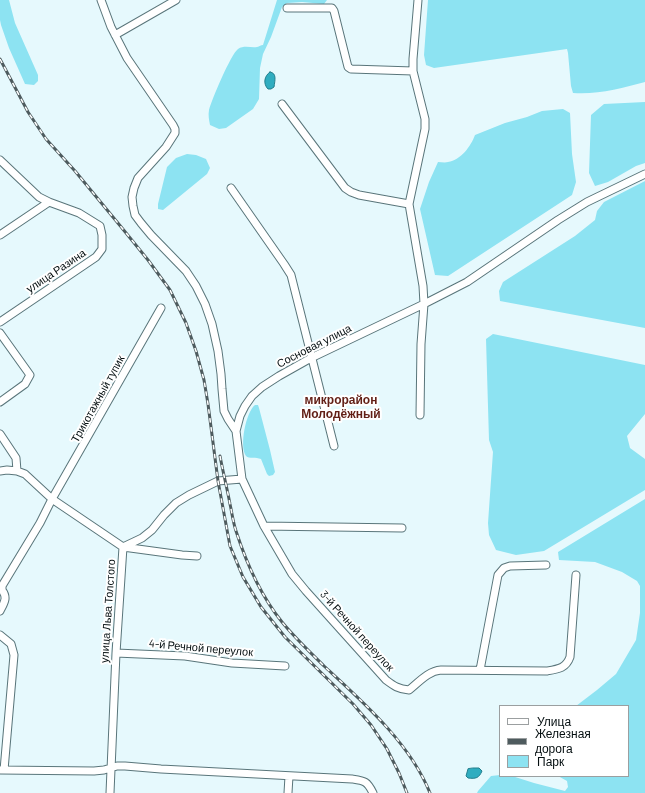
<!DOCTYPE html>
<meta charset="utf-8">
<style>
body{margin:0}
#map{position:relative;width:645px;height:793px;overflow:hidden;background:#e6f9fd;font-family:Barlow,sans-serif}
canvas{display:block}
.legend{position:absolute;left:499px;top:705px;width:130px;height:72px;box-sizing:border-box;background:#fff;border:1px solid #9b9fa0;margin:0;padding:5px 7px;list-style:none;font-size:12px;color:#050f11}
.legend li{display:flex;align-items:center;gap:8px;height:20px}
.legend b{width:20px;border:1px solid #9b9fa0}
</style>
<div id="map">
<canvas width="645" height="793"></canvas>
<ul class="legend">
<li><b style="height:5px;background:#fff"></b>Улица</li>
<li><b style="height:5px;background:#4e5b5e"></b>Железная дорога</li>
<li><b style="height:11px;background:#8de3f2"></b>Парк</li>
</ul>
</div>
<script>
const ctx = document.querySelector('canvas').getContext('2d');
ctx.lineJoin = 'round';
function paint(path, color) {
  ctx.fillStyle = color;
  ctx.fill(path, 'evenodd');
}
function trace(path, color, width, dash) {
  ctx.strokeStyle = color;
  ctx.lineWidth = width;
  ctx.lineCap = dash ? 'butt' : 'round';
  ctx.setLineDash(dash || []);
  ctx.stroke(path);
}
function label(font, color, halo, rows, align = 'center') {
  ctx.font = font + ' Barlow,sans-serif';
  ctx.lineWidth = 4;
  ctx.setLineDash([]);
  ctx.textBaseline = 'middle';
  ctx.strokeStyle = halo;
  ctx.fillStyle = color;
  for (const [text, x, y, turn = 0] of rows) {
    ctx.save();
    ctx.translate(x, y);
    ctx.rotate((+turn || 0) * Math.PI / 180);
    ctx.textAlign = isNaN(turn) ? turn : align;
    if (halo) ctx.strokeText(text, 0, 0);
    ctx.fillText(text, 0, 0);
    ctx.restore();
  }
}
paint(new Path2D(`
 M0 0H9L15 23 38 75V81L34 85 25 84 9 48 1 25 0 20Z
 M277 0H327L324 4 302 2 287 3 282 7 271 37 263 54 260 68 259 99 253 109 226 128 219 129 210 125C209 120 208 115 209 110 212 99 231 54 238 49 244 45 251 48 257 47 258 47 261 45 263 45Z
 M428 0H645V82C622 88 597 95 573 93L571 86 568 53 567 49 434 68 426 65 424 55Z
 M645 102V163L636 166 608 182 595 186 589 173 591 115 604 104Z
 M563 109 570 113 572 154 576 182 572 195 448 276 435 275 420 209 429 182 438 162C441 162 445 163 448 162 461 160 471 146 475 135L505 123 527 117 542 111Z
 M187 154 196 155 206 159 210 168 207 174 163 210 158 209V204L167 167 176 158Z
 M645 181V328L500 301 499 291 503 282 575 236 595 220 597 211 604 202Z
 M493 334 645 365V414L627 436 630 448 645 459V490L544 551 516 555 496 550 489 535 488 523 493 452 489 440 486 339Z
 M255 405H258L259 408 270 450 275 472 273 475 269 476 267 474 261 459C256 457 249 459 246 456 239 446 246 412 255 405Z
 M645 499V793H477L478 791 491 776 500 775V776H512L534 783 565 791 568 787 567 781 558 776H628V706H576L597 690 616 674 636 640 640 613V586L637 581 622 572 595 562 559 560 558 552Z`), '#8de3f2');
const water = new Path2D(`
 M270 72C277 73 275 80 274 87L271 89H268C263 84 264 76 270 72Z
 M473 768H479L482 771C479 778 476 779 468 778L466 776 468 769Z`);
paint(water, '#30adc0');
trace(water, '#237e8c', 1);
const street = new Path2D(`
 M101 0 111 27 127 58 173 125 175 129V133L166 147 138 178 134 188 132 197 133 206 135 215 141 223 151 235 186 271 196 286 205 304 212 324 218 351 221 374 222 389 224 411 228 419 236 431
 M418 0 413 59V71L425 119V129L409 204 423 286 424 304 421 344 420 415
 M287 8H332L334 11 348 67 351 69 413 71
 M115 35 176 0
 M282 104 345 188 351 192 359 195 409 204
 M0 160 39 197 49 202
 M231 188 284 264 291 275 293 283 334 446
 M0 235 49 202 79 213 100 226 102 235V249L96 257 0 322
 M0 333 30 375 25 384 0 402
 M0 434 16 458 17 471
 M0 471 7 470 17 471 25 474 52 499 123 547 182 555 197 556
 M264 526 402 528
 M123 547 142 538 152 530 164 515 176 503 189 495 218 481 242 479
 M576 575 570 657C566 668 559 669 547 671L441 670C428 671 419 682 409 690 398 689 394 686 386 680L306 591 292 574 264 526 242 479 236 431 240 416 245 406 252 396 262 387 279 376 311 358 424 304 467 282 558 220 587 202 645 174
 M0 611C4 603 8 598 2 590V586L40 523 52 499 161 308
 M0 635 11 644 14 655 4 770
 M116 653 185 656 232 663 285 666
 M480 670 498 575 504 568 510 566 546 565
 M0 770 94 771 104 770 117 766H125L161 769 352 779C365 781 367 781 373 793
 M110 793 116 653 123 547
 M288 793 289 776`);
trace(street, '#59757a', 9);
trace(street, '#fff', 7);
const rail = new Path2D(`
 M0 59 28 112 46 139 75 171 122 228 148 260 170 290 186 323 196 351 204 380 208 404 218 481 230 546 243 577 261 607 285 637 353 704 371 725 387 749 399 773 407 793
 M220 456C223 472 227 488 230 504 232 513 233 522 236 531 246 562 261 596 282 622 295 638 310 652 324 666 363 702 410 743 430 793`);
trace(rail, '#4e5b5e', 3);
trace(rail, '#fff', 1.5, [4.5]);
label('11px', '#050f11', '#fff', [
 ["улица Разина",56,271,-34],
 ["Сосновая улица",314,346,-27],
 ["Трикотажный тупик",98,399,-61],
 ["улица Льва Толстого",108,611,-86],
 ["3-й Речной переулок",357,631,48],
 ["4-й Речной переулок",201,648,5]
]);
label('bold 12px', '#621f16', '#fff', [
 ["микрорайон",341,400],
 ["Молодёжный",341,414]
]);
</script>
